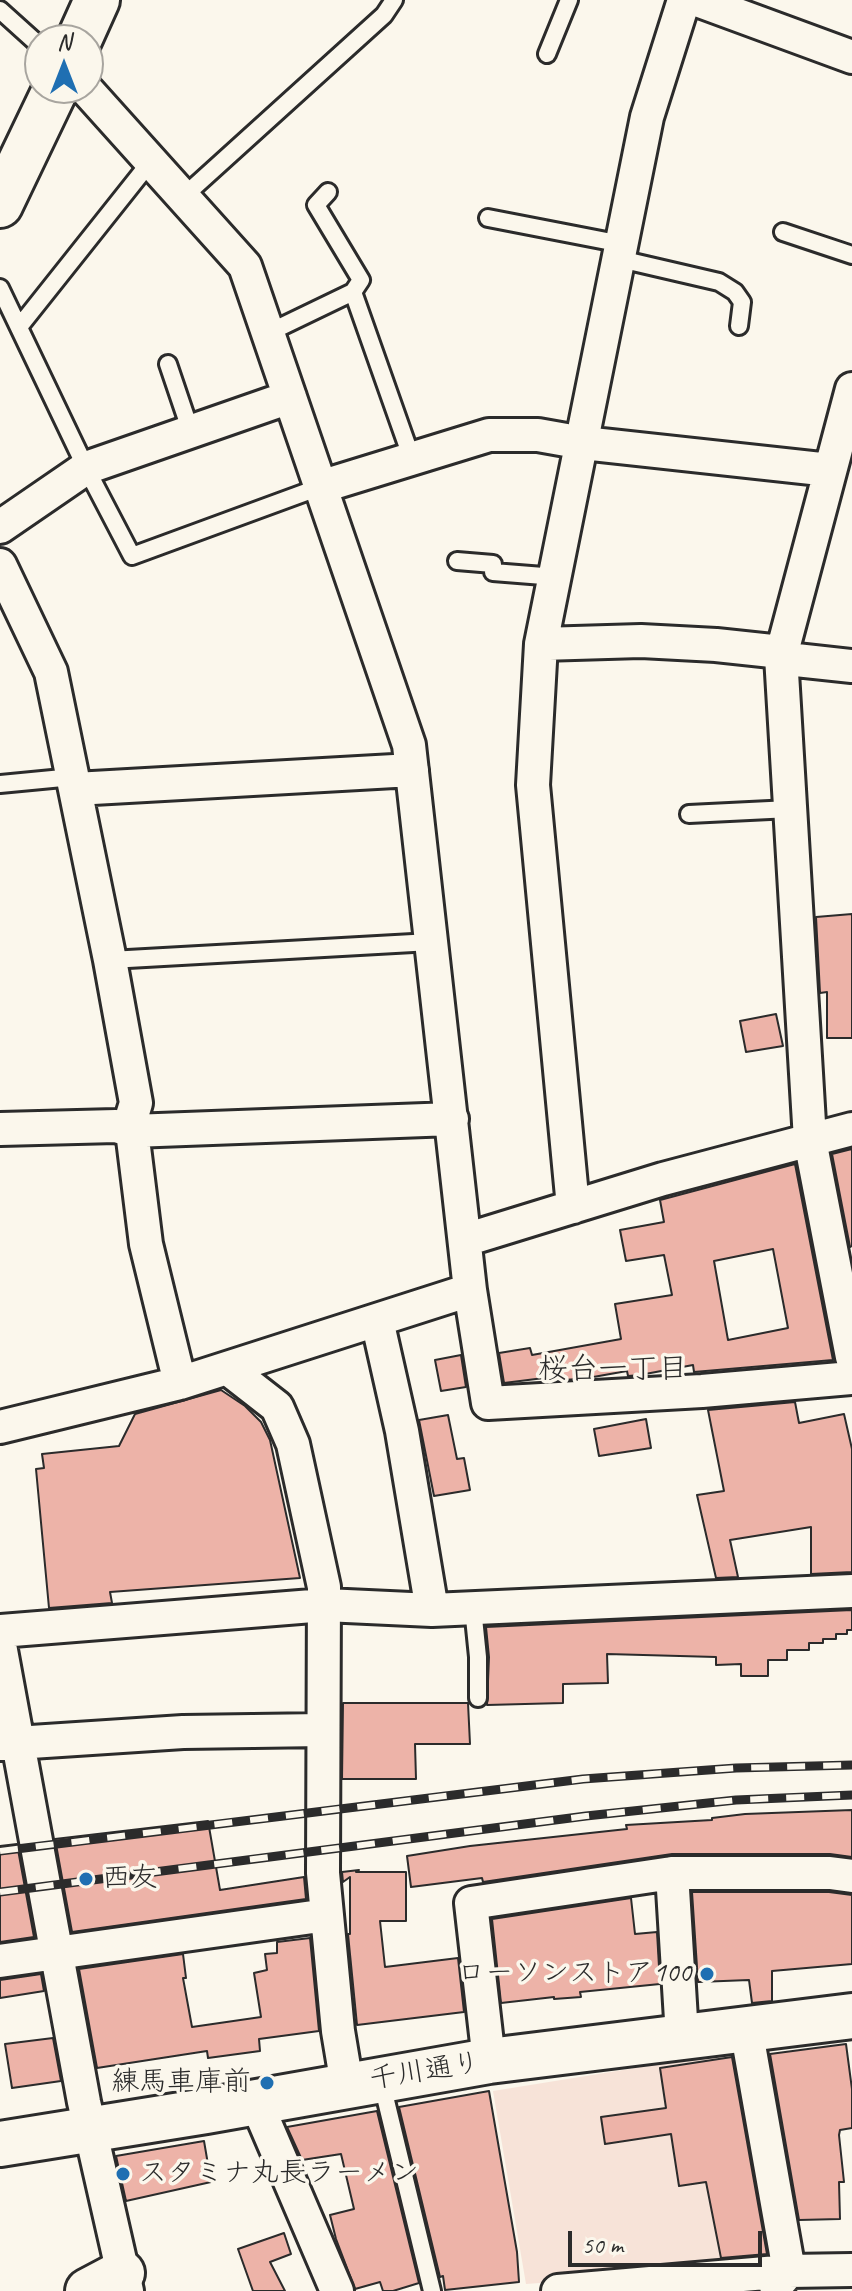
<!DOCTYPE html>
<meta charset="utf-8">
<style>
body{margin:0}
#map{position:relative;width:852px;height:2291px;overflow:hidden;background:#fbf7ec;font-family:Caveat,sans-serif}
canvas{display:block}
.north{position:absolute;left:24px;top:24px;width:80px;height:80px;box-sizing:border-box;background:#fbf7ec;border:2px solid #a8a59f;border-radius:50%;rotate:0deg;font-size:22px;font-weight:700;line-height:32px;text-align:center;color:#2b2b2b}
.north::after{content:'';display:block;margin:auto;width:28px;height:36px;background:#1f6fb2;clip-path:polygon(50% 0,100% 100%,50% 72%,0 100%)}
.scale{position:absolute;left:568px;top:2231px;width:194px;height:36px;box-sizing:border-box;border:4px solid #2b2b2b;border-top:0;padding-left:10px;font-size:24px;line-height:28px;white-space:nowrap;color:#2b2b2b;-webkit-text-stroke:6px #fbf7ec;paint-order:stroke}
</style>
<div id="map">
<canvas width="852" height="2291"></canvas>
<div class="north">N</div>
<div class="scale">50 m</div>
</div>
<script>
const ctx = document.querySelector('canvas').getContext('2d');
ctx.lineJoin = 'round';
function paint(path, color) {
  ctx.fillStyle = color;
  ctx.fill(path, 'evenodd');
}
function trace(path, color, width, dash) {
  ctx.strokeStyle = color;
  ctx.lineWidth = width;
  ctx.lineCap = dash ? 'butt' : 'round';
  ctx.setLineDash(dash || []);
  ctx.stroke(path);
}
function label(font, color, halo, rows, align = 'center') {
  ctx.font = font + ' Caveat,"Klee One",sans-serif';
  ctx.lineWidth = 7;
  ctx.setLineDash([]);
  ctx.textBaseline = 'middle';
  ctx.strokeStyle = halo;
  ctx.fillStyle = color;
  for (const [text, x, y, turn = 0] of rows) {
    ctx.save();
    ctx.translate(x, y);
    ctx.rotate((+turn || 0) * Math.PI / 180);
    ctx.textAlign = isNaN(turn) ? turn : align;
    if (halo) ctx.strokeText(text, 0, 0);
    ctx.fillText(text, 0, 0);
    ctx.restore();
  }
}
paint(new Path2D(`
 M741 2051 776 2256 768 2266 526 2284 493 2091Z`), '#f7e3d8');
const building = new Path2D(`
 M852 914V1038H827V992L820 993 816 917Z
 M776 1014 783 1046 746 1052 740 1021Z
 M852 1149V1246L850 1247 832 1154Z
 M795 1164 833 1360 694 1372 693 1365 640 1375 628 1376 627 1371 582 1379 560 1380V1376L504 1383 499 1353 530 1348 532 1355 621 1339 615 1304 672 1295 664 1255 626 1261 620 1230 664 1222 660 1200ZM773 1249 788 1328 728 1340 714 1261Z
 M461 1355 466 1387 441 1391 435 1360Z
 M221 1390 245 1406 261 1422 270 1440 300 1578 110 1592 112 1603 49 1608 36 1469 44 1468 42 1454 119 1446 135 1414Z
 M795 1402 799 1423 844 1414 852 1449V1572L811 1574V1527L730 1540 738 1577 716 1578 697 1495 724 1491 708 1410Z
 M448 1415 457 1459 464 1458 470 1490 434 1496 419 1420Z
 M646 1419 651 1448 599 1456 594 1429Z
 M852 1610V1630H847V1634H836V1639H823V1643H809V1650H787V1660H768V1676H741V1664L716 1665V1657L607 1654 608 1683 563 1684V1703L487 1705 489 1657 486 1627Z
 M343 1703H468L470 1744H415L416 1779H342Z
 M852 1810V1857L830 1854H672L483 1882 482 1878 411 1887 407 1856 470 1846 627 1829 626 1825 712 1820V1818L745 1814Z
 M208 1821 220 1890 304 1877 306 1899 72 1932 55 1839Z
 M17 1844 34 1937 0 1942V1846Z
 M359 1870 356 1872H406V1921H380L385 1967 458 1958 464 2012 357 2025 348 1934H350V1877L343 1882 342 1872Z
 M692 1892H829L852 1895V1964L772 1971V2001L752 2003 749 1980 698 1982Z
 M631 1898 635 1934 657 1932 660 1984 580 1992 581 1997 554 1999V1997L501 2003 492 1919Z
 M310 1938 319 2031 259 2039 260 2051 208 2058 207 2051 97 2068 79 1969 183 1954 186 1978H183L192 2027 261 2017 254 1973 267 1970 265 1954 277 1953V1942Z
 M41 1974 44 1991 0 1998V1980Z
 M53 2038 61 2081 12 2088 5 2044Z
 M846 2044 852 2089V2128L840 2130 839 2135 844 2182H839L840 2219 799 2220 770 2054Z
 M732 2057 767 2254 721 2258 706 2182 679 2186 671 2134 605 2144 601 2117 666 2108 660 2068Z
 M489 2091 517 2252 519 2282 445 2290 443 2276 440 2277 399 2107Z
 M377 2111 419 2283 393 2291H383L380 2282 355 2289 336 2239 330 2215 354 2209 341 2154 302 2160 287 2127Z
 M204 2141 211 2182 126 2201 116 2156Z
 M284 2233 291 2254 270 2262 285 2291H253L238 2249Z`);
paint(building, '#edb3a8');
trace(building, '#2b2b2b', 2);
const lane = new Path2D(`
 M0 10 40 46
 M547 54 569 0
 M328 192 316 205 361 280 353 292
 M183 197 384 15 394 0
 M488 218 622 244
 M783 232 852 255
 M620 259 719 282 735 292 742 302 739 326
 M0 288 86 468 132 556 320 487
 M19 327 151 161
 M268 333 353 292 412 459
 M168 364 191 432
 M457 561 493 564V572L556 577
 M0 784 73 777
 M689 814 790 809
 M110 960 431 942
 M473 1608 478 1657V1698
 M381 2080 432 2291`);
const street = new Path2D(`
 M697 0 852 57
 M85 88 245 266 409 745 470 1290 488 1403 702 1391 852 1378
 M852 389 781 656 810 1140 852 1357
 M320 487 489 435H538L583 443 830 470
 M0 527 86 468 290 397
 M0 565 51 672 110 960 136 1103 132 1116V1131L146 1244 180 1383
 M541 644 641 641 716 645 772 651 796 660 852 666
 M75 789 412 770
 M0 1129 116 1126 132 1131 452 1119
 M573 1207 533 785 541 644 647 117 684 0
 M465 1240 663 1179 852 1129
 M377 1320 402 1431 432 1610
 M227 1368 277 1407 293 1444 324 1587 323 1873 338 2031 347 2085
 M0 1427 180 1383 470 1290
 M0 1631 325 1605 432 1610 852 1591
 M0 1645 84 2102 127 2291
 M0 1744 183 1732 323 1730
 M672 1873 682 2036
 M0 1961 327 1915
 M746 2028 789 2271 776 2286
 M489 2061 471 1903 672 1873H830L852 1876
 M256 2102 337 2291
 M558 2291 789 2271 852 2270`);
const secondary = new Path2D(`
 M79 40 97 0
 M0 205 56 88
 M0 2144 206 2111 489 2061 852 2016
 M88 2291 122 2273`);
trace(lane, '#2b2b2b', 22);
trace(street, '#2b2b2b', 38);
trace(secondary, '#2b2b2b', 50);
trace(lane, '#fbf7ec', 16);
trace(street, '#fbf7ec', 32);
trace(secondary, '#fbf7ec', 44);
const rail = new Path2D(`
 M0 1851 583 1779 736 1768 852 1765
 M0 1892 586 1816 736 1800 852 1795`);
trace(rail, '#2b2b2b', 9);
trace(rail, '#fbf7ec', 6, [18]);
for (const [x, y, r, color] of [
 [86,1879,8,"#1f6fb2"],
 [707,1974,8,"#1f6fb2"],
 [267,2083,8,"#1f6fb2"],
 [123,2174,8,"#1f6fb2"]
]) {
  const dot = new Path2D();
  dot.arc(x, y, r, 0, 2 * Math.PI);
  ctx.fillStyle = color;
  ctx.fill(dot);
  trace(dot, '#fbf7ec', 3);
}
label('28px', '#2b2b2b', '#fbf7ec', [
 ["西友",102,1879],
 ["ローソンストア100",691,1974,"right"],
 ["練馬車庫前",251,2083,"right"],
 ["スタミナ丸長ラーメン",139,2174]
], 'left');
label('28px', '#2b2b2b', '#fbf7ec', [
 ["千川通り",425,2072,-9]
]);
label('30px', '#2b2b2b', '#fbf7ec', [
 ["桜台一丁目",613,1370]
]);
</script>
